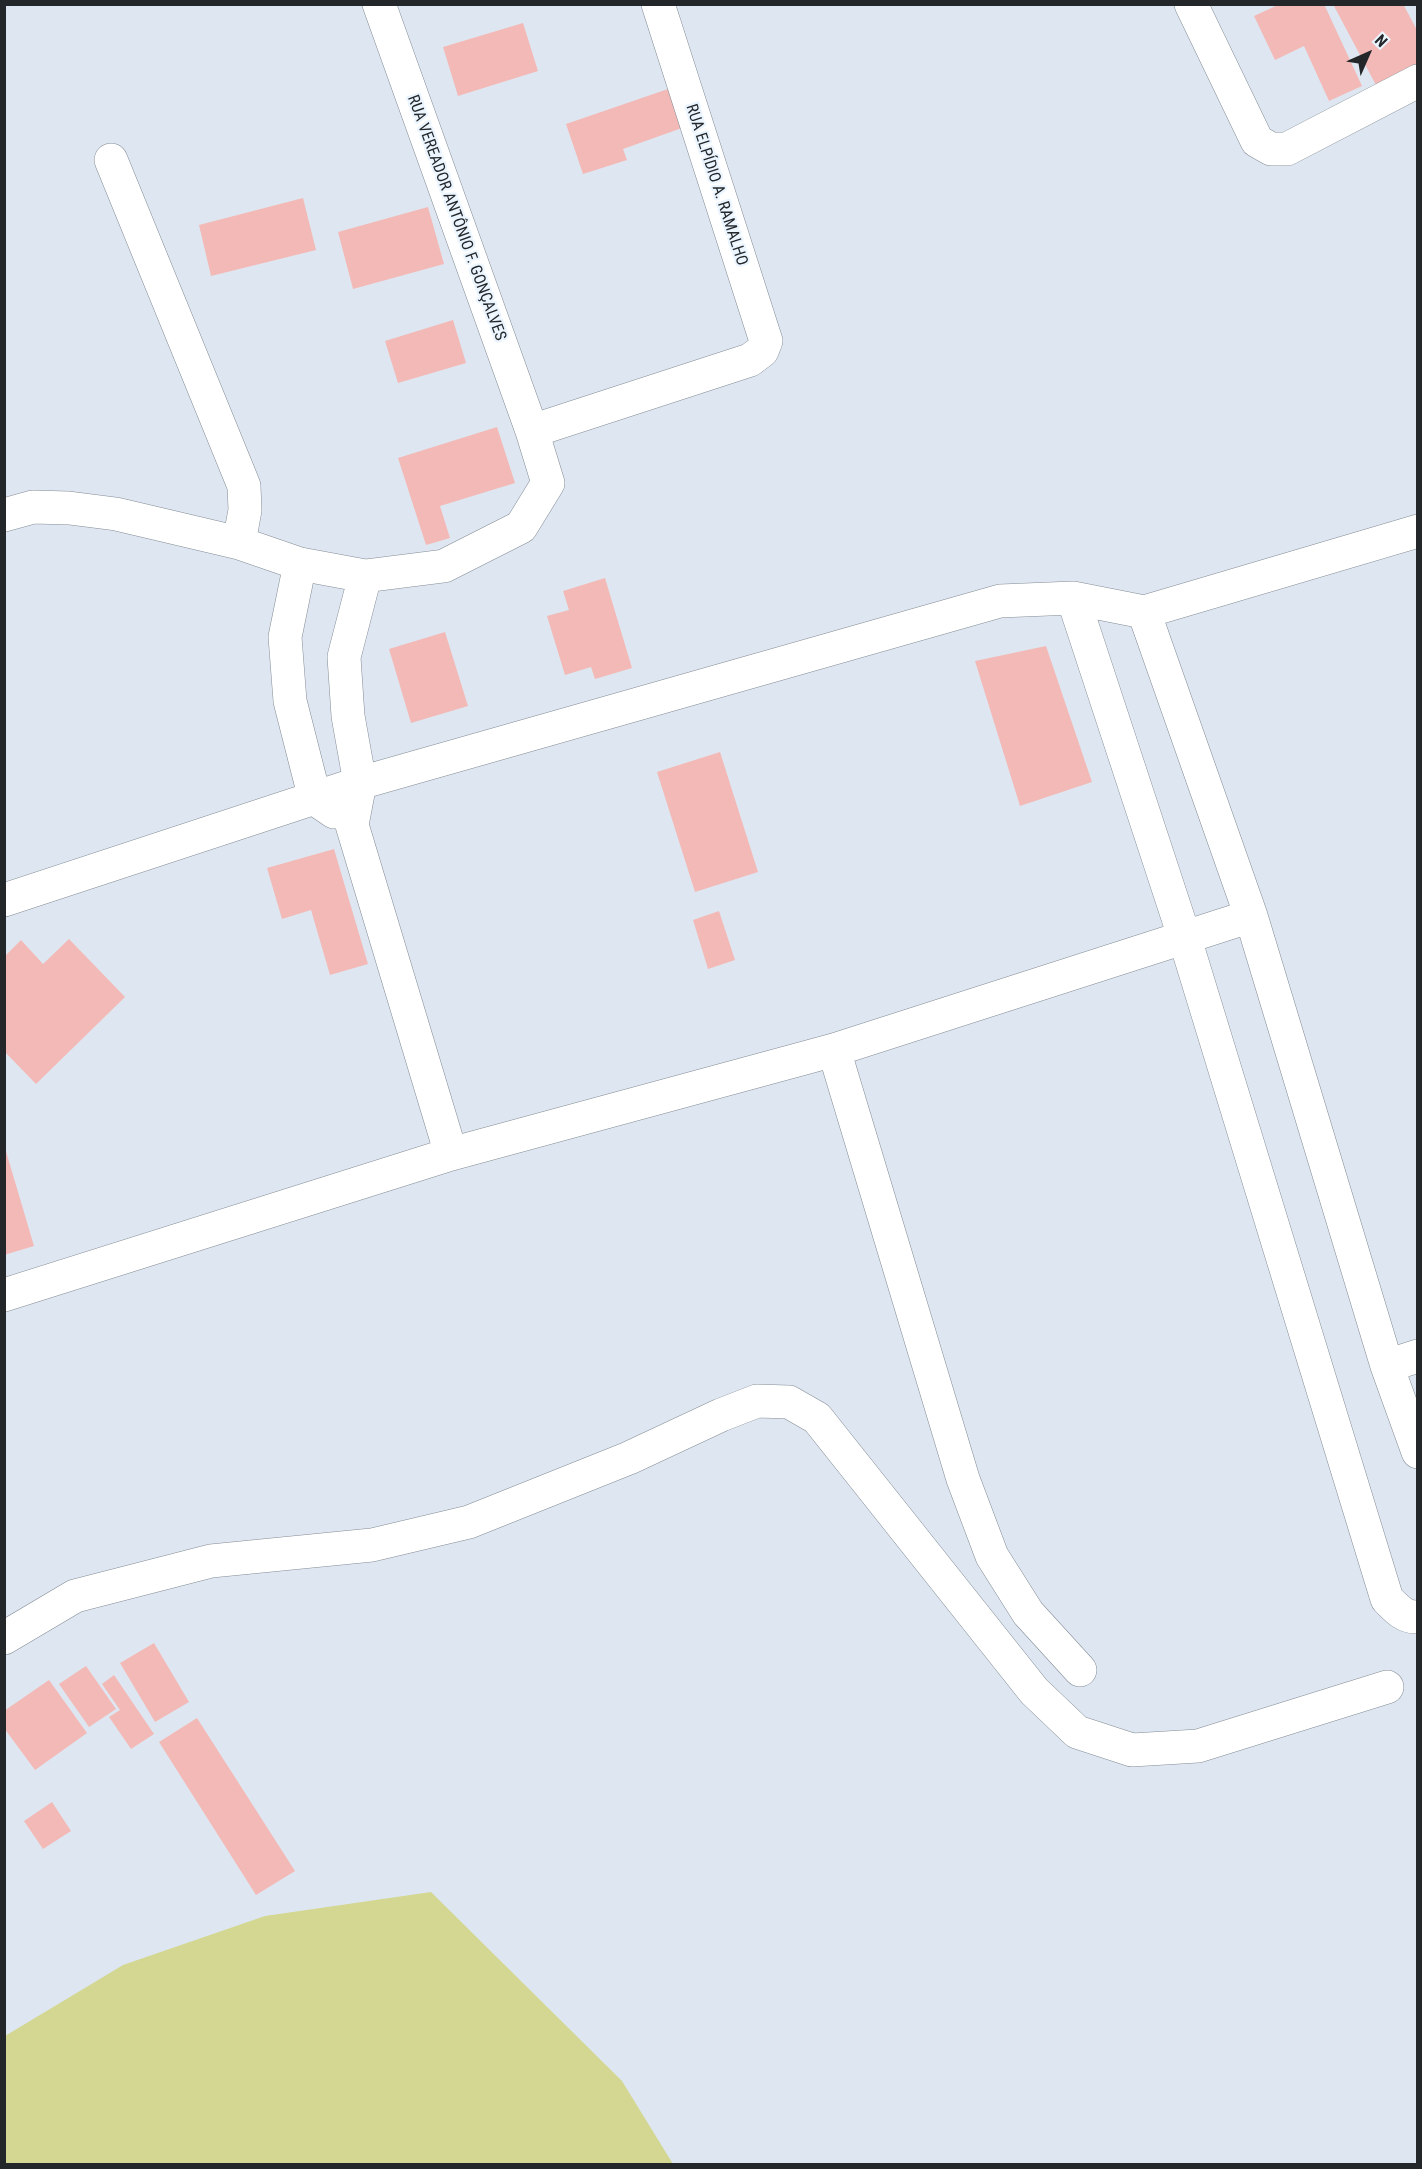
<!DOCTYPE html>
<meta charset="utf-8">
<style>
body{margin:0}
#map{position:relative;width:1422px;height:2169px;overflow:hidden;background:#dee7f1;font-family:"Roboto Condensed",sans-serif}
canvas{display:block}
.frame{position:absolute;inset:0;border:6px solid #23272a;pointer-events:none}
.north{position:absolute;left:1338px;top:24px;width:60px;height:60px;-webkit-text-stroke:4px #ebf5ff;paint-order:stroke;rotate:45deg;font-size:16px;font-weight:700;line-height:24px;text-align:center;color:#23272a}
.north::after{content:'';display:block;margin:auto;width:21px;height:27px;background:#23272a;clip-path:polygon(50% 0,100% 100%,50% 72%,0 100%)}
</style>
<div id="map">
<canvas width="1422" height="2169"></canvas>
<div class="frame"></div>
<div class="north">N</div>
</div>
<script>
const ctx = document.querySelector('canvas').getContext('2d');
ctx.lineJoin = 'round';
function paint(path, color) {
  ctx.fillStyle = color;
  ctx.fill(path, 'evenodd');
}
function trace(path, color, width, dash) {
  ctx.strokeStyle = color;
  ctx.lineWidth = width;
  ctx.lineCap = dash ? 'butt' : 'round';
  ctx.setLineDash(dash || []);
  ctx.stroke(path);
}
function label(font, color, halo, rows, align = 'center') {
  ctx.font = font + ' "Roboto Condensed",sans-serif';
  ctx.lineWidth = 4.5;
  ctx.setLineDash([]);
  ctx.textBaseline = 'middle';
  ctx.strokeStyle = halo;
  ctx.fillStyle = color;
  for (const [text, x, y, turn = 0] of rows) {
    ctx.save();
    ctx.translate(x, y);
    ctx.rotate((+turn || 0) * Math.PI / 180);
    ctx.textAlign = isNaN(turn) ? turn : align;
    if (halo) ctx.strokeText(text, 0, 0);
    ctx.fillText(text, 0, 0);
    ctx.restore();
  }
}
paint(new Path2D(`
 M431 1892 622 2081 673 2164H5V2036L123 1965 265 1916Z`), '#d3d792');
paint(new Path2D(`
 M1280 4H1324L1362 86 1329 101 1304 46 1275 60 1254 16Z
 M1337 4H1403L1418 32V66L1377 87 1334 6Z
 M523 23 538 71 458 96 443 47Z
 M668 89 682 128 623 149 627 160 583 174 566 124Z
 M303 198 316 250 211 276 199 225Z
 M428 207 444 264 353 289 338 232Z
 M453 320 466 363 398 383 385 341Z
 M497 427 515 483 440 506 450 538 426 545 398 458Z
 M605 578 632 668 595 679 591 667 565 675 547 616 569 610 563 591Z
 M445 632 468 706 411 723 389 649Z
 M1046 646 1092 782 1020 806 975 661Z
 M720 752 758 872 695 892 657 772Z
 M334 849 368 964 330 975 311 910 282 919 267 868Z
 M719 911 735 960 708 969 693 920Z
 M69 939 125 997 36 1084 4 1051V957L21 940 43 964Z
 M5 1148 34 1246 4 1255V1149Z
 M154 1643 189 1702 155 1722 120 1663Z
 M86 1666 116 1709 89 1727 59 1684Z
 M114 1675 154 1734 131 1749 109 1717 120 1710 102 1684Z
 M49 1680 87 1733 35 1770 4 1728V1711Z
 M197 1718 295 1871 256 1895 159 1742Z
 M52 1802 71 1831 43 1849 24 1821Z`), '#f3b9b6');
const minor = new Path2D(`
 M1191 4 1257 141 1271 149H1287L1418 81
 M111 160 244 486 245 510 239 543
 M532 431 750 360 762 351 766 341 658 4
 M4 515 33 507 69 508 116 514 239 543 300 564 365 576 444 566 521 527 548 483 532 431 379 4
 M300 564 285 637 290 701 315 799 334 812
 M365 576 344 657 348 716 360 783 352 825 451 1154
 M1073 598 1185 939 1387 1599C1396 1608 1404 1618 1418 1617
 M1144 612 1251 916 1387 1366 1418 1452
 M4 900 360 783 1000 601 1073 598 1144 612 1418 531
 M834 1050 963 1479 992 1556 1028 1613 1080 1670
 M4 1295 451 1154 834 1050 1251 916
 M1387 1366 1418 1356
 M4 1638 75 1596 211 1561 372 1545 469 1522 629 1458 721 1415 757 1401 789 1402 817 1418 1034 1691 1077 1732 1132 1750 1198 1746 1387 1687`);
trace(minor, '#848c95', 34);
trace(minor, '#fff', 33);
label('16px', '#23272a', '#ebf5ff', [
 ["RUA ELPÍDIO A. RAMALHO",716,185,72],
 ["RUA VEREADOR ANTÔNIO F. GONÇALVES",456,218,70]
]);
</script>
